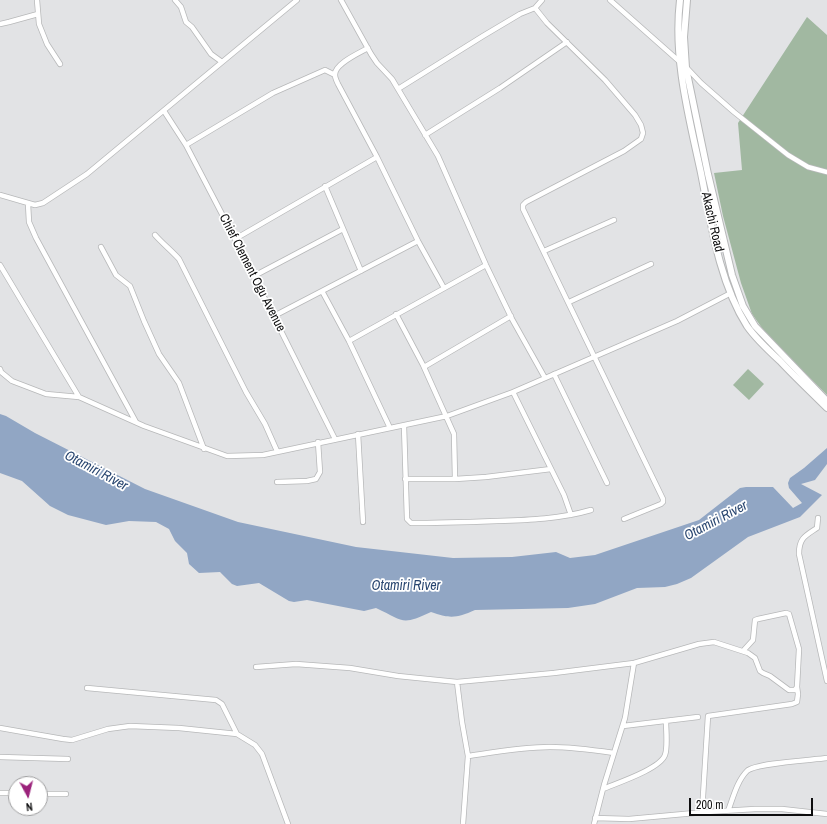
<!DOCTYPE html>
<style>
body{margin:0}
#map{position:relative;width:827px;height:824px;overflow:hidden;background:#e2e3e5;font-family:"Archivo Narrow",sans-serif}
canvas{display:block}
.north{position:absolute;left:8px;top:776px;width:40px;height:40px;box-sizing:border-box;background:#fff;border:1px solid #9e9e9f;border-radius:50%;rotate:173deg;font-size:11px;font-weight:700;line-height:16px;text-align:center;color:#0d0d0e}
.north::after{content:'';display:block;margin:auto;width:14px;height:18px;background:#9b227b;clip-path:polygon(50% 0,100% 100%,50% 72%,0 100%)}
.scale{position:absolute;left:689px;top:798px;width:124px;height:18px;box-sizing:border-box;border:2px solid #0d0d0e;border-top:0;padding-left:5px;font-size:12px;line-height:14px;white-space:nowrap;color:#0d0d0e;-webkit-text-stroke:3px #fff;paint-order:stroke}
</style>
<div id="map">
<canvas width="827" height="824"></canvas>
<div class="north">N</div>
<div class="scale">200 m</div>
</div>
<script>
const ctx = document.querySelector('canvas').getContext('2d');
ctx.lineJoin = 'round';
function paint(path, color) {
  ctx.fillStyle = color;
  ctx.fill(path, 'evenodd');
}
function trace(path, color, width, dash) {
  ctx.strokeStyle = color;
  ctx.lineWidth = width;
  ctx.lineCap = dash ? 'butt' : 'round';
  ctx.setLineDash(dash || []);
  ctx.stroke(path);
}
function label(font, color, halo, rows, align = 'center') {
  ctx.font = font + ' "Archivo Narrow",sans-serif';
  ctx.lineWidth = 3.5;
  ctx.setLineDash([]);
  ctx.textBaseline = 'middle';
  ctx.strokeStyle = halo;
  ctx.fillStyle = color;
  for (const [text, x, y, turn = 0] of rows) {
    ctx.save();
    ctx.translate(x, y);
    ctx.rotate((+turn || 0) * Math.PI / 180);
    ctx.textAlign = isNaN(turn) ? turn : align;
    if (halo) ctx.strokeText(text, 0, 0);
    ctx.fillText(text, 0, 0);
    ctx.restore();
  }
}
paint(new Path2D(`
 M807 17 827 35V395L767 335 752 314 741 283 723 216 714 173 742 170 738 123Z
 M748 369 764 384 749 400 733 385Z`), '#a1b8a1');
paint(new Path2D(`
 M0 414 6 416 35 433 145 489 238 522 356 547 453 558 512 557 556 552 570 558 595 555 699 520 740 488 746 487H773L793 508 802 503 789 488 788 483 790 478 804 468 827 448V464L815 480 801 484 822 495 800 517 748 537 691 578 677 584 665 587 637 588 595 604 568 608 475 610C457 618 450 619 431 612 401 626 404 621 376 608L364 611 307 600 294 602 289 601 259 583 237 586 232 584 220 572 199 573 189 564 187 553 175 541 169 529 156 522 129 521 106 525 68 515 50 506 22 481 0 473Z`), '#91a6c4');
const minor = new Path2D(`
 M37 0 39 24 47 44 60 64
 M175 0 181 7 186 22 192 27 211 54 222 62
 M341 0 371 54 377 63 392 79 438 156 486 265 512 319 545 378
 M610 0 680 62
 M535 8 547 23 605 80 635 115 641 125 643 133 641 139 624 151 526 202 523 205V209L663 499V502L661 504 624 519
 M0 24 9 22 38 14
 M368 48C359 53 334 64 335 75 335 78 337 82 338 84L377 157 418 241 444 288
 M686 67 701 83 734 112 788 155 808 167 827 172
 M398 89 483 36 520 14 535 8 542 0
 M164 111 186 145 235 239 335 439
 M425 135 500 88 567 42
 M186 145 273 93 325 70 335 75
 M325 186 361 271
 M0 195 35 205 43 203 87 174 297 0
 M28 204 29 222 36 238 136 422
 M155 235C163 244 172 251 179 259L246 392 265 424 277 451
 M235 239 377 157
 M101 247 116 275 130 286 144 321 159 354 179 383 204 449
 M544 251 614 220
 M0 265 79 397
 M254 276 343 229
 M322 291 349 341 390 428
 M569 302 651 264
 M396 314 423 365 454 434 455 479
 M274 316 418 241
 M349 341 486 265
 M424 367 511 316
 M0 369 1 372 12 381 46 394 79 397 144 426 227 456 263 455 447 416 513 392 677 321 731 293
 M554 374 607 483
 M513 392 564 495 571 515
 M404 426 407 519 411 523C439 523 468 522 497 521 529 520 560 519 591 510
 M358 434 363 522
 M405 479H455L486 477 551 469
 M277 482 307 481 316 479 320 472 318 442
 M818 518 817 528C805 536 799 538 799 554L827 681
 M256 667 296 664 350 668 398 676 457 682 554 673 634 663 699 644 714 642 748 653 755 658 760 671 763 673 770 676 789 690H795L797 687 799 649 789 614 786 613 758 619 755 620 753 640 743 651
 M457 682 462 722 468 756
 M87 688 216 700 222 704 237 734
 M623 726 698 717
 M0 728 63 739 72 740 108 729 130 726 179 728 237 734 255 745 262 754 288 824
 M0 757 68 759
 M603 789C617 783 660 769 665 755 668 747 666 730 666 721
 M0 793H16
 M40 794H66
 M728 811C733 798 737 781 747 771 755 763 813 760 827 758
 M702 812 708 716 792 704 797 702 798 694 797 687
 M595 818 629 819 706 812 755 809H782L827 814
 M463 824 468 756C495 752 523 747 550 747 572 747 593 750 614 753
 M594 824 604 785 625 718 634 663`);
const secondary = new Path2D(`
 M680 0C673 58 689 117 701 173 711 223 719 282 747 326 756 339 768 350 780 361 795 377 811 392 827 408
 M687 0 684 37 686 68 708 174 732 275 743 306 755 326 827 401`);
trace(minor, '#b7b8b9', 6);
trace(secondary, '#b7b8b9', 8);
trace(minor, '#fff', 4.5);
trace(secondary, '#fff', 6);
label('13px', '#0d0d0e', '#fff', [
 ["Akachi Road",712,222,77],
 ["Chief Clement Ogu Avenue",252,273,63]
]);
label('italic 14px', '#294670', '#fff', [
 ["Otamiri River",96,471,28],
 ["Otamiri River",716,521,-28],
 ["Otamiri River",406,586]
]);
</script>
